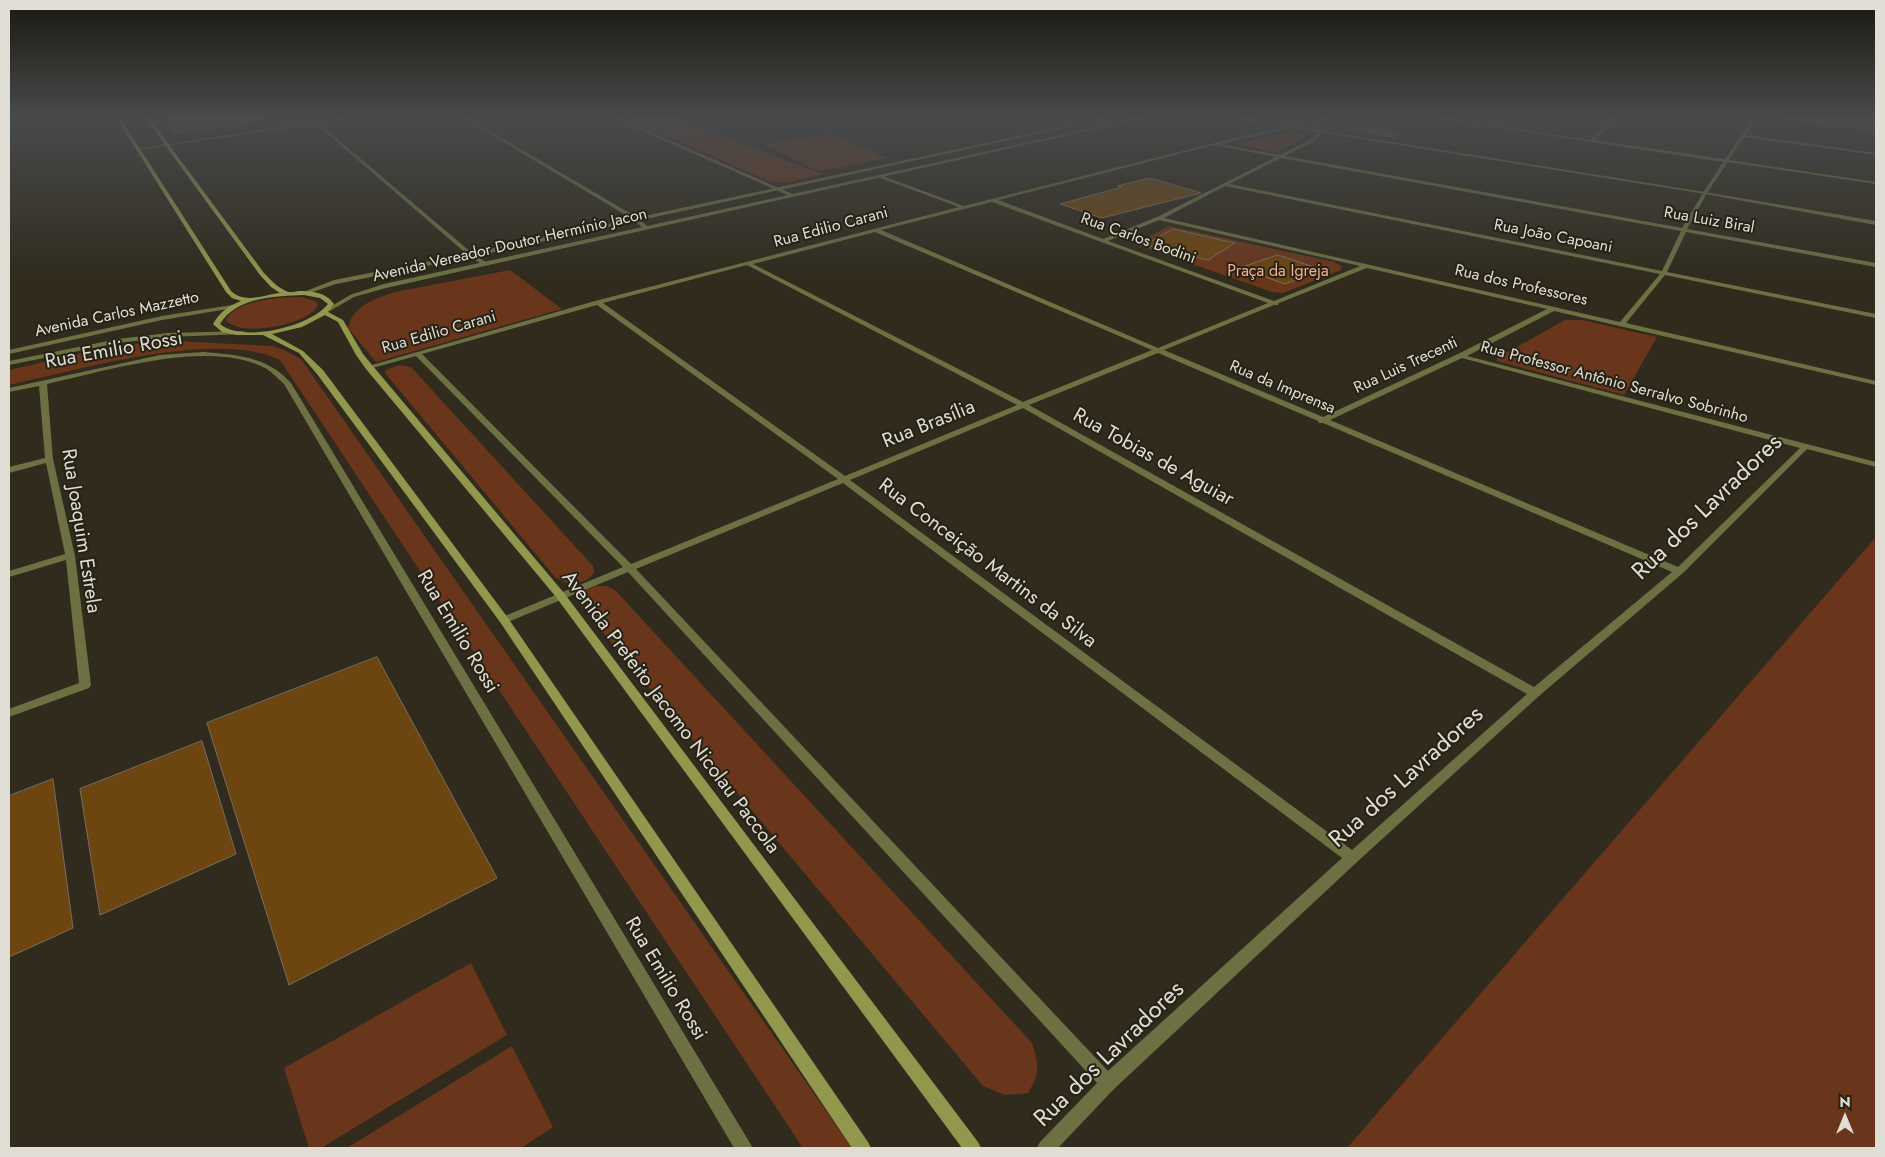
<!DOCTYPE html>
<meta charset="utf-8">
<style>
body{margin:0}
#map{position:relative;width:1885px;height:1157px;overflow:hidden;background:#302b1d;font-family:Jost,sans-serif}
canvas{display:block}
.frame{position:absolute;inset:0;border:10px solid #e0ddd5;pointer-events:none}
.north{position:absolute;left:1820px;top:1092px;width:50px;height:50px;-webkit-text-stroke:4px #262214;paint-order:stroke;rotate:0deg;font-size:14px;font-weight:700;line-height:20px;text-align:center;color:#e0ddd5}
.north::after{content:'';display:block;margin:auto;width:18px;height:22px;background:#e0ddd5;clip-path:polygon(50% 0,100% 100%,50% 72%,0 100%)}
</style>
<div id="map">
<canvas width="1885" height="1157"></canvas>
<div class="frame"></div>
<div class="north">N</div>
</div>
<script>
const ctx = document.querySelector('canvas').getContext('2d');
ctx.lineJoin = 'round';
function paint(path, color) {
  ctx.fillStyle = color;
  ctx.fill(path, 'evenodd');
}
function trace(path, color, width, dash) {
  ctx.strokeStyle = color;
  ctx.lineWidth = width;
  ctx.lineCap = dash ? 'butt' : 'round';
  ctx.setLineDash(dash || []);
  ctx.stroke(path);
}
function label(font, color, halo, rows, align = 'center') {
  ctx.font = font + ' Jost,sans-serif';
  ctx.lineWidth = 4;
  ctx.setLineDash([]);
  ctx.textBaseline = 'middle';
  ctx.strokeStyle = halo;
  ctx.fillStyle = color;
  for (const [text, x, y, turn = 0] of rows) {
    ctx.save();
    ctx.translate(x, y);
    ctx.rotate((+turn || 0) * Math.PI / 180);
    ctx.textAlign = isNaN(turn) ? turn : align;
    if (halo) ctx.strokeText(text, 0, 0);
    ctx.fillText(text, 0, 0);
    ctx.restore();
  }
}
paint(new Path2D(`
 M627 119H678L822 174 786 183 769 181Z
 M1795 119H1876V129Z
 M1291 131 1310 134 1277 153 1235 144Z
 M830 134 888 158 818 171 764 144Z
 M1169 226 1334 262 1342 266 1341 270 1283 293 1272 292 1135 244Z
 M510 270 562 309 376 362 348 328C353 305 375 299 395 292Z
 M301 297 315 301 318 304C312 325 238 338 226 320 235 300 281 297 301 297Z
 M1565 320H1582L1657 337 1624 395 1497 361V358Z
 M174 341 272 346 284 350 301 359 852 1148H803L280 360C216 329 78 370 9 385V370L112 346Z
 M400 365 411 367 593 566 594 573C583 586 568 586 555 577L385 373 386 370Z
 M1876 537V1148H1347Z
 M596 586H607L615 590 1032 1043C1039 1065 1040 1074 1028 1093L1005 1095 983 1086 579 604C580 592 585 590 596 586Z
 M471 963 507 1035 321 1148H309L284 1068Z
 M512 1046 553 1127 521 1148H347Z`), '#6a361b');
const building = new Path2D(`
 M167 119H211L170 124Z
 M222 119H262L263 121 174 133 169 126Z
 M1363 128 1399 133 1393 137 1356 131Z
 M1150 178 1201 193 1102 218 1060 204 1122 187 1118 186Z
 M1173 229 1235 243 1208 260 1145 245Z
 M1278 255 1323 270 1285 284 1240 268Z
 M377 657 497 878 289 985 207 723Z
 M202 741 236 854 100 915 80 789Z
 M53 779 73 928 9 957V796Z`);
paint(building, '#6c4510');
trace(building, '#7a6e61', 1);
paint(new Path2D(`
 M310 119H315L317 122 345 119 320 124 473 254 486 262V264H482L469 256 316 124 138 150 136 149 313 122Z
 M465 119H470L638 218 649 228 644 229 634 220Z
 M615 119H621L795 195 790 196Z
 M1324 119H1330L1313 127 1310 126Z
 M1440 119H1451L1590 140 1612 119H1617L1594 140 1725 159 1752 119H1756L1746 135 1876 153V155L1744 137 1729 160 1876 182V184L1728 162 1707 193 1687 229 1876 263V267L1686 232 1667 272 1876 314V318L1665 275 1626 323 1876 381V385L1554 311 1467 356 1876 462V467L1807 449 1683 573 1539 696 1357 862 1114 1089 1058 1148H1037L1040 1142 1097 1083 628 572 508 622H500L499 620 500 618 623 567 416 356 369 369 365 367 595 301 959 207 878 177 880 175 964 206 1250 134 1302 124 1303 126 1219 144 1280 155 1311 139 1324 127 1326 128 1315 141 1285 156 1682 228 1703 193 1723 162ZM1214 145 1276 157 1157 217 1103 239 998 200ZM1281 158 1681 231 1662 271 1229 184ZM1225 186 1660 274 1620 322 1164 218ZM992 202 1268 303 1158 348 881 230ZM1159 220 1360 266 1274 301 1108 241ZM875 232 1152 350 1023 402 753 264ZM747 265 1017 405 845 476 603 303ZM1367 268 1547 309 1458 354 1323 417 1164 350 1274 305H1278L1279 303ZM597 305 838 479 631 564 422 354ZM1158 353 1318 421 1319 423H1323L1672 572 1534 687 1029 405ZM1462 358 1800 448 1678 567 1330 420ZM1023 408 1527 694 1352 850 850 480ZM843 483 1342 858 1108 1071 636 569Z
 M1784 119H1797L1876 129V131Z
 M203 352C237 355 267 356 291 383L753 1148H734L284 384C279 380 273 373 267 369 210 338 107 371 47 384L53 459 75 556 91 685 89 688 9 717V709L79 683 66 560 9 577V571L65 554 46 463 9 473V467L45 458 39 386 9 392V388L160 355Z`), '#6c7043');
paint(new Path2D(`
 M1098 119H1106L471 257 336 284 304 295 301 293 334 280 471 253Z
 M1133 119H1141L386 288 354 297 330 311 325 310 350 295 384 284Z
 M1237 119H1248L1705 192 1876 221V225L1705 194Z
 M232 305 235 307 234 308 162 320 9 354V350L162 316Z
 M243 331 245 332V334L168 337 118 343 9 365V361L118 339 168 333Z`), '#6c7043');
paint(new Path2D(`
 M117 119H121L231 291C245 304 263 295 280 293L271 287 260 275 146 119H150L264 273C271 280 277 287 286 291 289 293 294 292 298 291 311 291 326 292 334 304L328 312 343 320 363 354 372 365 564 593 978 1142 981 1148H962L556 597 366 369 356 355 338 322 325 315 302 327 272 334 303 351 323 370 508 618 868 1142 871 1148H852L500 622 317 374 299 353 263 335H237L222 332 214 325 213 324C220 312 228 306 241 301L232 298 226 292ZM304 295 320 298 328 304C310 327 242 343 220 324 236 297 276 296 304 295Z`), '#91974d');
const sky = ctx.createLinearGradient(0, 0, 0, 281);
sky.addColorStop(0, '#1a1810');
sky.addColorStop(0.42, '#484a4c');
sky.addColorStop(1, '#484a4c00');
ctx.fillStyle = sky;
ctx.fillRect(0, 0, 1885, 281);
label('16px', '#e0ddd5', '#262214', [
 ["Rua Luiz Biral",1709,221,10],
 ["Rua Edilio Carani",831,228,-15],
 ["Rua João Capoani",1553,237,11],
 ["Rua Carlos Bodini",1138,239,20],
 ["Avenida Vereador Doutor Hermínio Jacon",510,246,-13],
 ["Rua dos Professores",1521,286,13],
 ["Avenida Carlos Mazzetto",117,315,-12],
 ["Rua Edilio Carani",439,333,-16],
 ["Rua Luis Trecenti",1406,366,-25],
 ["Rua Professor Antônio Serralvo Sobrinho",1614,383,15],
 ["Rua da Imprensa",1282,388,23]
]);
label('16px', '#f5b190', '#262214', [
 ["Praça da Igreja",1278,272]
]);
label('20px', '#e0ddd5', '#262214', [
 ["Rua Emilio Rossi",114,351,-10],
 ["Rua Brasília",929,425,-22],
 ["Rua Tobias de Aguiar",1153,458,29],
 ["Rua Joaquim Estrela",80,531,81],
 ["Rua Conceição Martins da Silva",987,564,37],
 ["Rua Emilio Rossi",457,632,59],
 ["Avenida Prefeito Jacomo Nicolau Paccola",670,713,53],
 ["Rua Emilio Rossi",665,979,59]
]);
label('24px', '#e0ddd5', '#262214', [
 ["Rua dos Lavradores",1708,508,-44],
 ["Rua dos Lavradores",1407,778,-42],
 ["Rua dos Lavradores",1110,1055,-44]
]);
</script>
